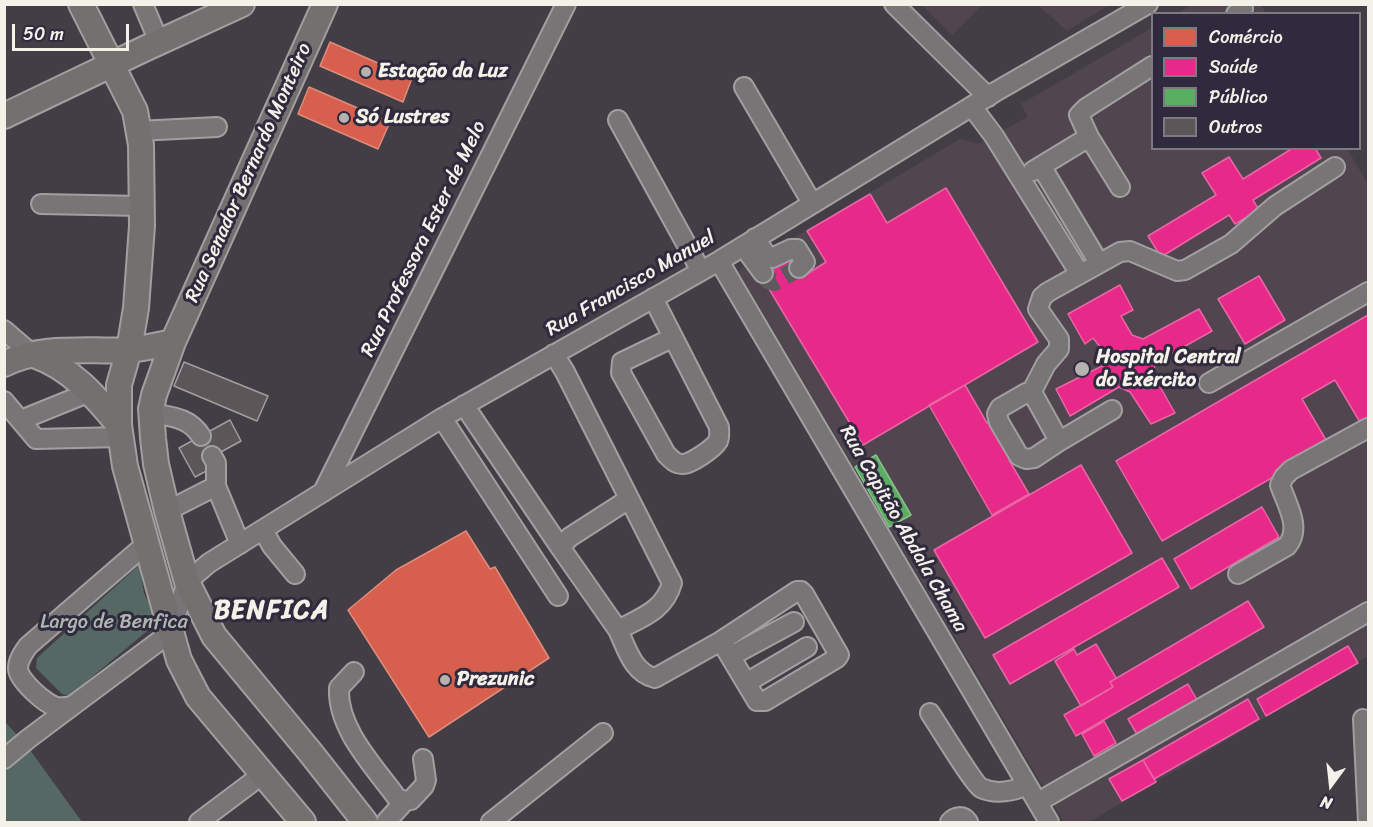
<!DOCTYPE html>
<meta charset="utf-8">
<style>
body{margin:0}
#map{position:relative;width:1373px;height:827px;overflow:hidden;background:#433e45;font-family:Sriracha,sans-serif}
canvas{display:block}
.frame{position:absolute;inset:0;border:6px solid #f4f1e8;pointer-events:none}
.legend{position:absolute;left:1151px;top:12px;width:210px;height:138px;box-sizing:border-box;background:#2f2a3d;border:2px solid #7e7a81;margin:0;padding:8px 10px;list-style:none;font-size:18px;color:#f4f1e8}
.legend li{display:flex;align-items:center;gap:12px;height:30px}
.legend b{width:30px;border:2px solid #7e7a81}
.north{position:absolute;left:1301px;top:755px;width:60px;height:60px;-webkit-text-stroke:4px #2f2a3d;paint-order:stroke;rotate:195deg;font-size:16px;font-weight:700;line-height:24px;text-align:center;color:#f4f1e8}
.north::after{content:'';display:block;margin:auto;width:21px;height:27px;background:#f4f1e8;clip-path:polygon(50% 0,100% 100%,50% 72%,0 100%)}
.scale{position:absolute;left:12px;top:24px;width:117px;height:27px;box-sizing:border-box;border:3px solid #f4f1e8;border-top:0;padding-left:8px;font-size:18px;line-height:21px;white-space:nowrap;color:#f4f1e8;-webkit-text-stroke:4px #2f2a3d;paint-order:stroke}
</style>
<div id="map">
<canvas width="1373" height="827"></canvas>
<div class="frame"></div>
<ul class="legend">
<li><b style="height:16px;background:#d6604d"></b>Comércio</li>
<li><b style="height:16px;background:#e7298a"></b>Saúde</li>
<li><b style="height:16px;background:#5aae61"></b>Público</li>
<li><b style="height:16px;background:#5c5659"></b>Outros</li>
</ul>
<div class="north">N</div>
<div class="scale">50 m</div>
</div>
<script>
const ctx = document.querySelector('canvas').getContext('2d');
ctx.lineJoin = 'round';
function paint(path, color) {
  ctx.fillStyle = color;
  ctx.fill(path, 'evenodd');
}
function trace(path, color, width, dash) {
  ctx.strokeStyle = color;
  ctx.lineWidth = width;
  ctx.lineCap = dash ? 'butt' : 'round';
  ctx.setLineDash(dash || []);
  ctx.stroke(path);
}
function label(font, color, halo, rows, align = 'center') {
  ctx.font = font + ' Sriracha,sans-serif';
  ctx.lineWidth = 6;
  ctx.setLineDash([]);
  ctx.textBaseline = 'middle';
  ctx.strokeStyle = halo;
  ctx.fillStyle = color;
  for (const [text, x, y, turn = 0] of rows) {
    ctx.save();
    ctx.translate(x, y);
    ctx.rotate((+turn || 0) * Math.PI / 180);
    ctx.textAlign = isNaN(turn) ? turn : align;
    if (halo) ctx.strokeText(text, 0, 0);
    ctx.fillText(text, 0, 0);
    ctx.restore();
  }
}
paint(new Path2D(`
 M1193 4 1261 5 1266 13 1177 14Z
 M922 5H982L952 35Z
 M1038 5H1109L1067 31Z
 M1152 28V148L1347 149 1368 184V656L1089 822H1064L738 271 960 139 978 144 1028 117 1021 104Z`), '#51464f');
paint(new Path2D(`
 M139 565 144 593 158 622 69 696 62 694 36 668 37 658Z
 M4 721 25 743 82 822H5Z`), '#566864');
const shops = new Path2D(`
 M330 42 412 78 403 102 320 66Z
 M309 87 390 122 378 149 298 114Z
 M466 531 490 569 495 567 549 658 429 737 348 610 396 570Z`);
paint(shops, '#d6604d');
trace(shops, '#df8c7c', 1.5);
const health = new Path2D(`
 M1293 148H1315L1321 158 1253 200 1259 210 1235 224 1229 215 1161 257 1148 236 1216 195 1202 173 1229 157 1243 179Z
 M946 188 1038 342 863 445 760 274 792 256 804 276 826 262 807 231 870 194 887 223Z
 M1259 276 1285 320 1245 344 1218 299Z
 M1120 285 1133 310 1121 316 1132 335 1143 339 1199 309 1212 331 1155 363 1154 376 1175 413 1151 424 1130 392 1119 387 1070 416 1056 389 1104 365 1105 353 1093 338 1085 344 1068 314Z
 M1368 315V426L1364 429 1335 380 1302 399 1329 445 1162 541 1116 461Z
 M965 385 987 423 991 421 1013 458 1009 460 1029 494 992 515 929 405Z
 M1081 465 1132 553 985 638 934 550Z
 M1262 507 1279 537 1191 589 1174 559Z
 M1162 558 1179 587 1010 684 993 655Z
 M1248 601 1264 627 1076 736 1064 715 1113 687 1110 682Z
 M1096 644 1116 678 1110 682 1113 687 1081 706 1055 661 1074 649 1077 655Z
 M1348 646 1358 663 1266 716 1257 699Z
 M1188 684 1201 707 1141 741 1128 719Z
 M1248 699 1259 719 1154 779 1143 760Z
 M1104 721 1116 743 1094 756 1082 734Z
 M1143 760 1156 782 1122 801 1109 779Z`);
paint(health, '#e7298a');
trace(health, '#eb65a6', 1.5);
const public = new Path2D(`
 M876 455 911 515 889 527 855 467Z`);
paint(public, '#5aae61');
trace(public, '#88c28a', 1.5);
const building = new Path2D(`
 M184 362 268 396 257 421 174 386Z
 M230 420 241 441 208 459 212 468 195 477 179 448Z`);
paint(building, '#5c5659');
trace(building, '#a29fa1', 1.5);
trace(new Path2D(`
 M763 273 768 280 774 282 799 268`), '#5e595d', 18, [18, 9]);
const minor = new Path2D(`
 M143 4 159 42
 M894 4 988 97
 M1236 14 1243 9
 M744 87 812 203
 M973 108 994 136 1080 274
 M618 120 701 271
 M138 131 217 127
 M1041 166 1099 263
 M1033 171 1089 137
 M1120 187 1089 137 1079 115 1086 108 1152 66
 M41 204 142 206
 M755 238 765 253 772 258 791 249H797L805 262 799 268
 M743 246 763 273
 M719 261 1049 822
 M653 298 719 427C719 432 720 437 718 441 714 448 690 465 682 464 675 464 671 459 666 454L621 373 622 362 672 338
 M4 330 33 355
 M554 354 565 372 672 583C664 611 642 617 618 630 627 649 633 673 655 678L721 641 797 591H801L804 594 839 655 837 658 765 701H757L721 641
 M1209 383 1368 292
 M1026 393 1033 394 1058 439V442L1034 458 1026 459 1019 456 999 422 997 414 1000 408Z
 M1031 393 1046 364 1059 349V339L1038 309 1042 297 1048 292 1120 252 1130 251 1177 271 1185 270 1231 244 1275 206 1335 167
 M4 401 36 439 121 437
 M464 405 560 547
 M152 413C171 417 189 417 201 436
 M442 418 558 596
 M21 420 90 392
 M1058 442 1112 410
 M216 486 240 544
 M323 492 566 4
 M167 511 216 486V463L212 456
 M263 530 272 546 295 574
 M146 544 28 646C23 653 18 660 18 668 17 679 46 705 57 707 62 708 67 707 72 706L170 633 187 582 209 563 442 418 719 261 995 92 1148 4
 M1238 574 1287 546C1302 528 1287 505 1280 485L1284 477 1291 470 1368 428
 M618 630 560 547 570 537 629 499
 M731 656 794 622
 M354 672 339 688C337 729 374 766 397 798L405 801 411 800 424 786 426 780 423 759
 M746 683 807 647
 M930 713C938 725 974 784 981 788 996 795 1014 791 1027 785
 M1363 719 1368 822
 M4 759 28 739 72 706
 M1038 802 1368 612
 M199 822 251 783 260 774
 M386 822 405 801
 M491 822 603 733
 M950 822C955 816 963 815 968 822`);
const major = new Path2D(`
 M81 4 135 111 141 145 142 226 136 308 129 350 119 385V425L125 466 179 660 198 697 303 822
 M325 4 173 342 154 395 151 409 153 438 156 464 167 511 187 582 214 636 310 752 365 822
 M4 116 142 50 242 4
 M34 355C71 368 95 396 119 425
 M4 364C42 345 87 352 127 350 143 349 158 345 173 342`);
trace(minor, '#a29fa1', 22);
trace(major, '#a29fa1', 28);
trace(minor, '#787576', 18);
trace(major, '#73706f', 24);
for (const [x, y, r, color] of [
 [366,72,6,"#b6b2af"],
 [344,118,6,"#b6b2af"],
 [1082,369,8,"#b6b2af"],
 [445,680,6,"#b6b2af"]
]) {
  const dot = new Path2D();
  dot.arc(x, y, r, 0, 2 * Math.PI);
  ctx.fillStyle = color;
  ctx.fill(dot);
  trace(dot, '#2f2a3d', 2);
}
label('bold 20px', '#f4f1e8', '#2f2a3d', [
 ["Estação da Luz",378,72],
 ["Só Lustres",356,118],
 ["Hospital Central",1096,358],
 ["do Exército",1096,381],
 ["Prezunic",457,680]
], 'left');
label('20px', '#f4f1e8', '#2f2a3d', [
 ["Rua Senador Bernardo Monteiro",249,173,-66],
 ["Rua Professora Ester de Melo",424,239,-64],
 ["Rua Francisco Manuel",631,284,-30],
 ["Rua Capitão Abdala Chama",903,529,60]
]);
label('20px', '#aeb6af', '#2f2a3d', [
 ["Largo de Benfica",114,623]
]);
ctx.letterSpacing = '1.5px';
label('bold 26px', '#f4f1e8', '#2f2a3d', [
 ["BENFICA",272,611]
]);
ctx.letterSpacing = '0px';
</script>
